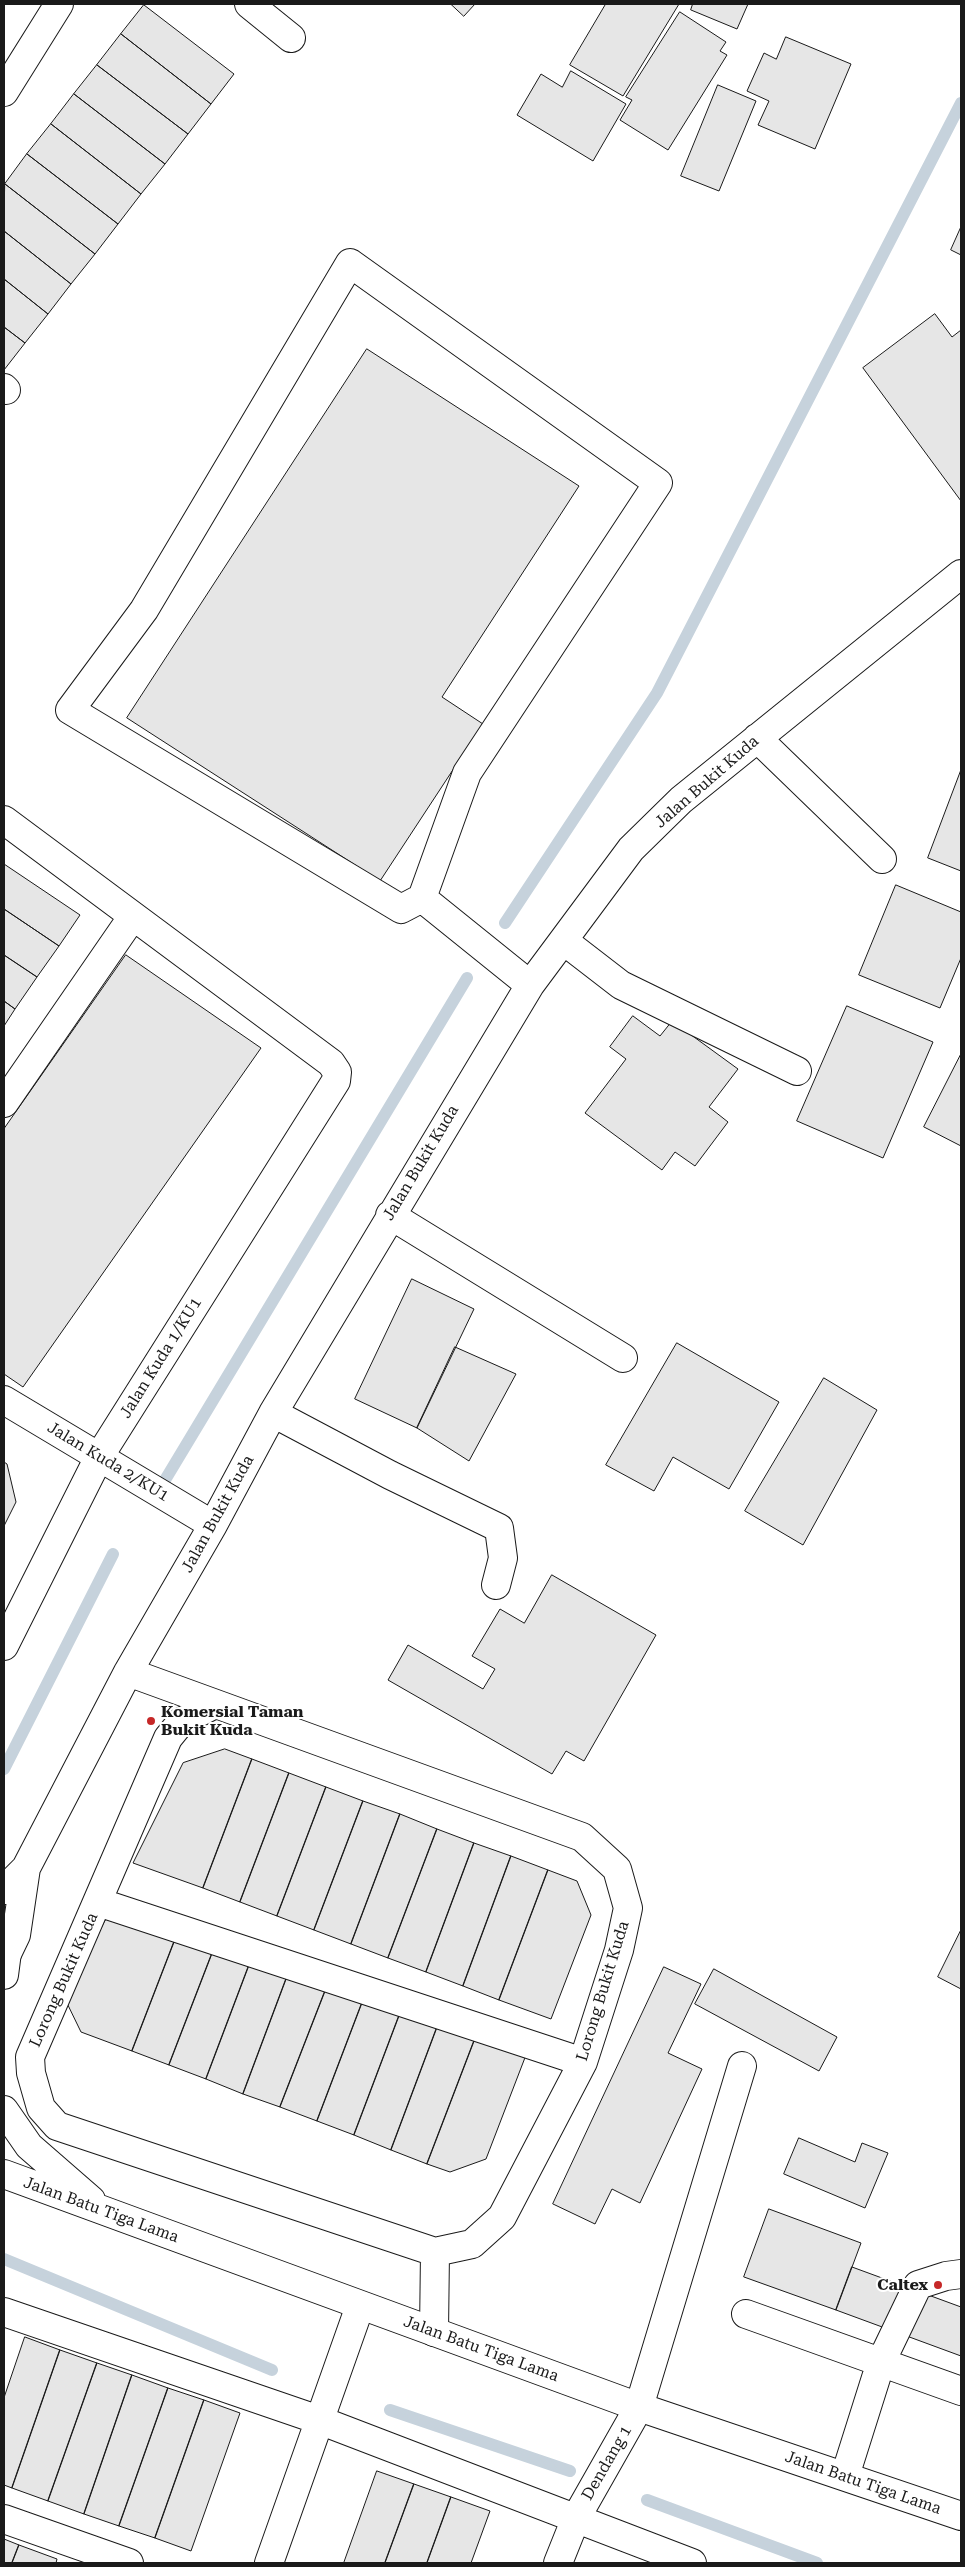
<!DOCTYPE html>
<style>
body{margin:0}
#map{position:relative;width:965px;height:2567px;overflow:hidden;background:#fff;font-family:"Roboto Serif",serif}
canvas{display:block}
.frame{position:absolute;inset:0;border:5px solid #1a1a1a;pointer-events:none}
</style>
<div id="map">
<canvas width="965" height="2567"></canvas>
<div class="frame"></div>
</div>
<script>
const ctx = document.querySelector('canvas').getContext('2d');
ctx.lineJoin = 'round';
function trace(path, color, width, dash) {
  ctx.strokeStyle = color;
  ctx.lineWidth = width;
  ctx.lineCap = dash ? 'butt' : 'round';
  ctx.setLineDash(dash || []);
  ctx.stroke(path);
}
function paint(path, color) {
  ctx.fillStyle = color;
  ctx.fill(path, 'evenodd');
}
function label(font, color, halo, rows, align = 'center') {
  ctx.font = font + ' "Roboto Serif",serif';
  ctx.lineWidth = 4;
  ctx.setLineDash([]);
  ctx.textBaseline = 'middle';
  ctx.strokeStyle = halo;
  ctx.fillStyle = color;
  for (const [text, x, y, turn = 0] of rows) {
    ctx.save();
    ctx.translate(x, y);
    ctx.rotate((+turn || 0) * Math.PI / 180);
    ctx.textAlign = isNaN(turn) ? turn : align;
    if (halo) ctx.strokeText(text, 0, 0);
    ctx.fillText(text, 0, 0);
    ctx.restore();
  }
}
trace(new Path2D(`
 M505 923 657 693 961 103
 M159 1490 467 978
 M4 1769 113 1554
 M4 2259 272 2370
 M390 2410 570 2471
 M647 2500 817 2563`), '#c6d2dc', 12);
const building = new Path2D(`
 M451 4H475L464 16Z
 M606 4H679L623 96 570 65Z
 M693 4H748L737 29 691 10Z
 M144 5 234 74 211 104 121 34Z
 M680 12 726 42 720 51 727 55 668 150 620 120 632 100 626 97Z
 M121 34 211 104 188 134 97 65Z
 M786 37 851 64 815 149 758 125 769 101 747 91 764 53 776 59Z
 M97 65 188 134 165 164 74 94Z
 M571 71 626 104 593 161 517 115 541 74 562 87Z
 M718 85 756 101 719 191 681 176Z
 M74 94 165 164 141 194 51 124Z
 M51 124 141 194 118 224 27 154Z
 M27 154 118 224 95 254 5 184Z
 M5 184 95 254 71 284 4 231Z
 M961 227V255L951 250Z
 M4 231 71 284 48 314 4 279Z
 M4 279 48 314 25 343 4 327Z
 M935 314 952 337 961 330V501L863 368Z
 M4 327 25 343 4 370Z
 M367 349 579 486 442 697 483 724 380 881 127 718Z
 M961 770V871L928 858Z
 M4 864 80 915 59 946 4 909Z
 M896 885 961 912V958L940 1008 859 975Z
 M4 909 59 946 37 977 4 955Z
 M4 955 37 977 15 1009 4 1001Z
 M126 955 261 1048 23 1387 4 1374V1129Z
 M4 1001 15 1009 4 1026Z
 M847 1006 933 1042 883 1158 797 1121Z
 M633 1016 660 1036 672 1021 738 1069 709 1107 728 1122 695 1166 675 1152 662 1170 585 1113 626 1059 610 1047Z
 M961 1054V1146L924 1127Z
 M412 1279 474 1309 417 1428 355 1399Z
 M677 1343 779 1402 729 1489 673 1457 654 1491 606 1465Z
 M455 1347 516 1374 469 1461 417 1428Z
 M824 1378 877 1410 803 1545 745 1511Z
 M4 1462 7 1464 16 1502 4 1526Z
 M552 1575 656 1635 584 1761 566 1751 552 1774 388 1680 408 1645 483 1689 495 1669 472 1656 500 1609 524 1623Z
 M225 1749 252 1759 203 1888 133 1863 183 1763Z
 M252 1759 289 1773 240 1902 203 1888Z
 M289 1773 326 1787 277 1916 240 1902Z
 M326 1787 363 1801 314 1930 277 1916Z
 M363 1801 400 1814 351 1944 314 1930Z
 M400 1814 437 1829 388 1958 351 1944Z
 M437 1829 474 1843 426 1972 388 1958Z
 M474 1843 511 1856 463 1986 426 1972Z
 M511 1856 548 1870 499 2000 463 1986Z
 M548 1870 577 1881 591 1915 551 2019 499 2000Z
 M117 1899 181 1924 132 2051 81 2032 64 1997Z
 M181 1924 218 1938 169 2065 132 2051Z
 M961 1930V1989L938 1977Z
 M218 1938 254 1952 206 2079 169 2065Z
 M254 1952 291 1966 243 2094 206 2079Z
 M291 1966 329 1981 280 2107 243 2094Z
 M664 1967 701 1984 668 2053 702 2069 640 2203 612 2189 595 2224 553 2204Z
 M714 1969 837 2037 819 2071 695 2004Z
 M329 1981 365 1995 317 2121 280 2107Z
 M365 1995 402 2008 354 2135 317 2121Z
 M402 2008 439 2022 391 2150 354 2135Z
 M439 2022 476 2036 427 2164 391 2150Z
 M476 2036 526 2055 486 2159 450 2172 427 2164Z
 M799 2138 855 2162 862 2143 888 2153 865 2208 784 2174Z
 M769 2209 861 2243 836 2310 744 2277Z
 M852 2267 961 2307V2356L836 2310Z
 M25 2337 60 2350 12 2488 4 2485V2398Z
 M60 2350 97 2363 48 2501 12 2488Z
 M97 2363 132 2375 84 2514 48 2501Z
 M132 2375 168 2388 119 2526 84 2514Z
 M168 2388 204 2400 155 2538 119 2526Z
 M204 2400 240 2413 191 2551 155 2538Z
 M377 2471 414 2484 385 2563H344Z
 M414 2484 451 2497 427 2563H385Z
 M451 2497 490 2511 471 2563H427Z
 M4 2539 19 2545 12 2563H4Z
 M19 2545 57 2559 56 2563H12Z`);
paint(building, '#e6e6e6');
trace(building, '#1a1a1a', 1);
const minor = new Path2D(`
 M249 4 291 38
 M4 92 59 4
 M4 388 6 390
 M757 738 882 859
 M4 820 331 1063 337 1072 336 1081 99 1457 4 1646
 M422 898 401 909 70 710 144 610 350 263 658 483 467 773 422 898 530 985
 M564 941 621 985 797 1071
 M4 1103 133 916
 M390 1215 623 1358
 M4 1400 213 1525
 M273 1413 390 1475 499 1528 503 1558 496 1585
 M128 1672 582 1837 617 1869 628 1908 619 1950 583 2062 502 2217 472 2244 435 2252 57 2126 41 2108 31 2073 30 2057 168 1738 181 1722 213 1705
 M4 1890 26 1868 128 1672 213 1525 273 1413 530 985 631 849 681 800 961 574
 M98 1902 583 2062
 M4 1960 16 1935 26 1868
 M4 2312 319 2420 692 2563
 M746 2314 961 2391
 M434 2332 435 2252
 M845 2476 881 2362 918 2285 946 2276 961 2274
 M4 2519 129 2563
 M269 2563 360 2306
 M558 2563 576 2518 639 2407 742 2066`);
const major = new Path2D(`
 M4 1975 7 1952
 M4 2110 29 2146 91 2200
 M4 2174 639 2407 961 2516`);
trace(minor, '#1a1a1a', 30);
trace(major, '#1a1a1a', 30);
trace(minor, '#fff', 28);
trace(major, '#fff', 28);
for (const [x, y, r, color] of [
 [151,1721,5,"#c62828"],
 [938,2285,5,"#c62828"]
]) {
  const dot = new Path2D();
  dot.arc(x, y, r, 0, 2 * Math.PI);
  ctx.fillStyle = color;
  ctx.fill(dot);
  trace(dot, '#fff', 2);
}
label('16px', '#1a1a1a', '#fff', [
 ["Jalan Bukit Kuda",707,782,-41],
 ["Jalan Bukit Kuda",421,1163,-59],
 ["Jalan Kuda 1/KU1",161,1358,-58],
 ["Jalan Kuda 2/KU1",108,1462,31],
 ["Jalan Bukit Kuda",218,1514,-61],
 ["Lorong Bukit Kuda",64,1980,-66],
 ["Lorong Bukit Kuda",603,1991,-73],
 ["Jalan Batu Tiga Lama",101,2210,20],
 ["Jalan Batu Tiga Lama",481,2349,20],
 ["Dendang 1",607,2463,-60],
 ["Jalan Batu Tiga Lama",863,2483,19]
]);
label('bold 16px', '#1a1a1a', '#fff', [
 ["Komersial Taman",161,1712],
 ["Bukit Kuda",161,1730],
 ["Caltex",928,2285,"right"]
], 'left');
</script>
